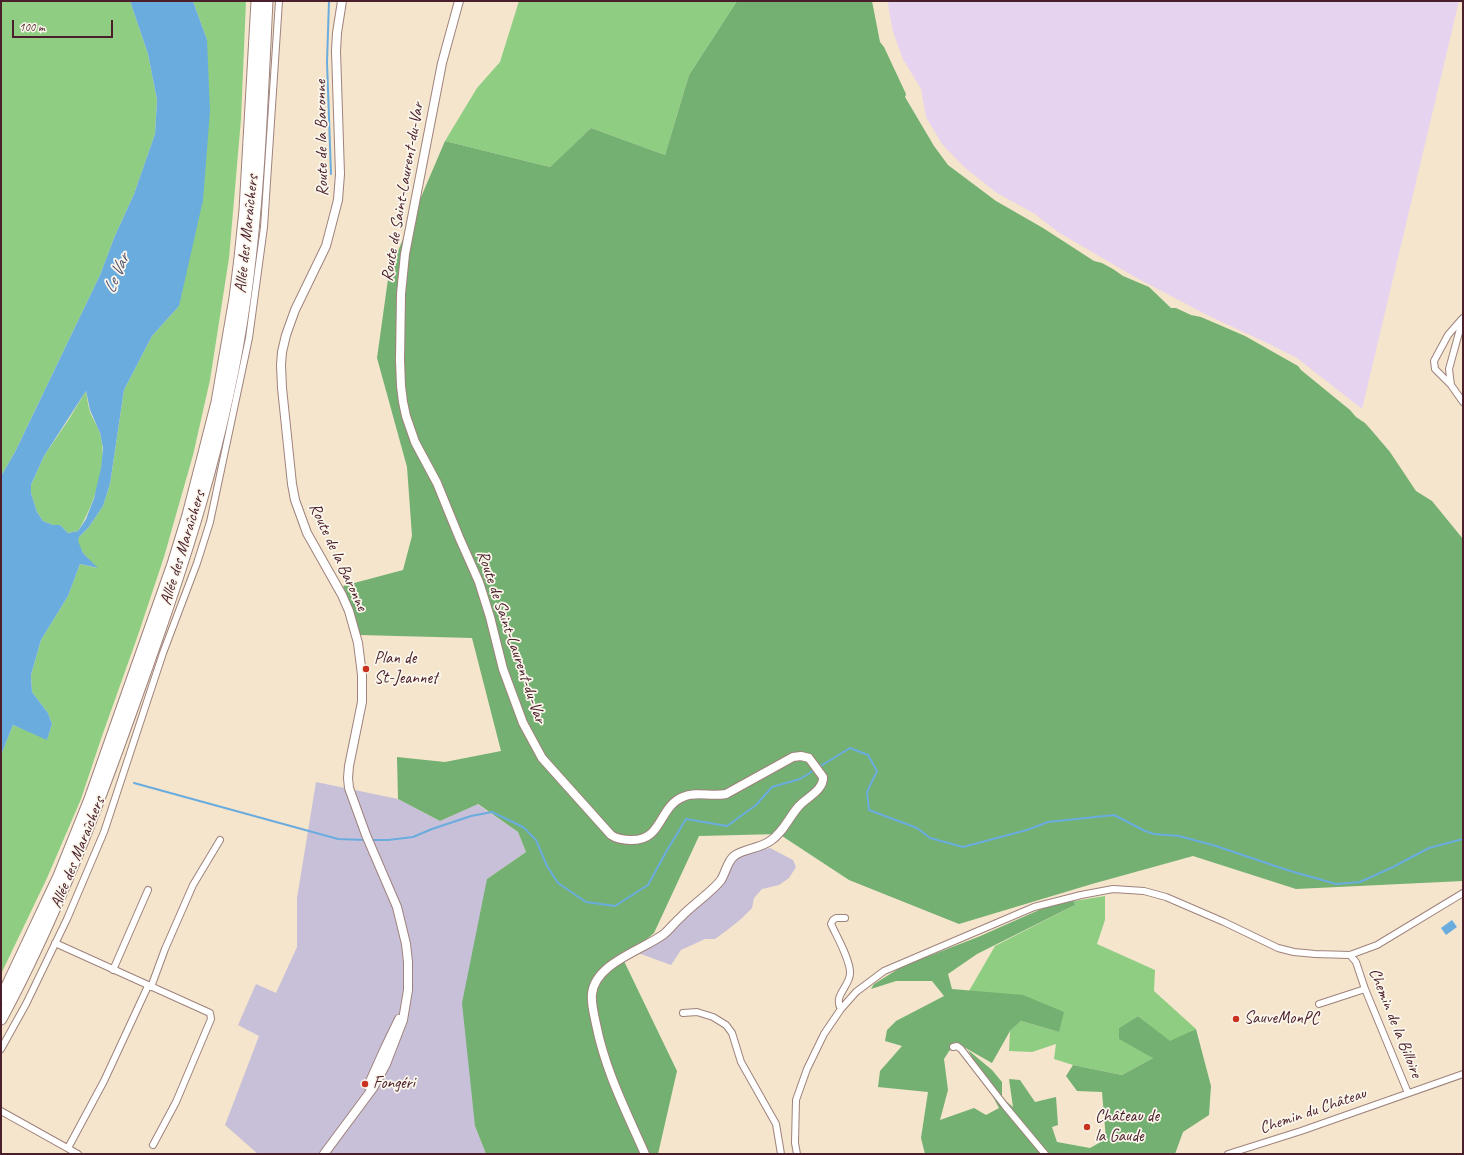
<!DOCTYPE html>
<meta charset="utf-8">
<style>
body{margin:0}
#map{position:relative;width:1464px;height:1155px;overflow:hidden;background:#f4e5cc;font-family:Caveat,sans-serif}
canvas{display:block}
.frame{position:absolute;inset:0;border:2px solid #4a1f2b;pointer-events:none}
.scale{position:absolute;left:12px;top:20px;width:101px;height:18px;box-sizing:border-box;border:2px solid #4a1f2b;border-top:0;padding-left:5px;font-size:12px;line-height:14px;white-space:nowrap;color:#4a1f2b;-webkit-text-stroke:3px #fbf7ec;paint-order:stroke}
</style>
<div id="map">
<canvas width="1464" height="1155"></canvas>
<div class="frame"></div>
<div class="scale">100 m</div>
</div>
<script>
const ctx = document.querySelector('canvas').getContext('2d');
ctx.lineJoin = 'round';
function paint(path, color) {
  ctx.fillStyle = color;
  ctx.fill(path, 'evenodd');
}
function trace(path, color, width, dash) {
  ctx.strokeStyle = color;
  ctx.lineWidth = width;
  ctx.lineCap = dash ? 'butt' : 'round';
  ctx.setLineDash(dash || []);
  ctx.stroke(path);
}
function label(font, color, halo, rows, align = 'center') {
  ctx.font = font + ' Caveat,sans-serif';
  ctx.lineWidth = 3.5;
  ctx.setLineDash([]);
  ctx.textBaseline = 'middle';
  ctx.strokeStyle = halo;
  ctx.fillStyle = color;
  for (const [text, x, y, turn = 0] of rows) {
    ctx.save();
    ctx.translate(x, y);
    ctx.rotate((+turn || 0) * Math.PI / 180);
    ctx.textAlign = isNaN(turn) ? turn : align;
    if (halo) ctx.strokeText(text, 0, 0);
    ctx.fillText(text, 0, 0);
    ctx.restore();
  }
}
paint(new Path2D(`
 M888 1H1459L1362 409 1297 358 1265 342 1209 316 1135 277 1058 232 1035 214 997 193 964 167 942 144 926 117 921 89 903 59 893 32 889 11Z`), '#e6d3f0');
paint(new Path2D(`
 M316 782 398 799 440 821 477 804 518 832 526 852 487 879 475 1126 486 1154H258L225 1125 259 1036 238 1025 256 984 276 993 297 947V898Z
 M770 848 793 860 796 867 789 878 779 885 762 889 754 898 752 908 741 919 726 931 715 939H705L681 950 671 965 638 953 660 939 738 858 750 853Z`), '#c8c0d8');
paint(new Path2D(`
 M1 1H130L148 54 157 100 155 134 134 194 114 238 100 275 15 452 1 476Z
 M193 1H246L241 119 229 258 210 380 193 455 164 557 138 635 102 736 81 799 47 878 1 974V755L13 725 47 739 52 724 48 713 32 692 31 675 41 640 68 596 80 564 97 568 83 553 77 541 79 537 89 527 103 506 110 484 124 390 152 336 179 306 207 40Z
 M519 1H737L689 75 665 155 591 128 550 167 445 141 477 88 500 62Z
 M86 391C87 398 88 405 90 412 93 419 98 427 100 434 109 461 93 508 78 531L68 533 60 525H53L43 521 37 512 31 493V485L44 456 69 419Z
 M1105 896V920L1097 944 1155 970 1154 991 1196 1029 1170 1042 1138 1016 1119 1028 1153 1058 1122 1075 1073 1065 1054 1059 1056 1044 1032 1052 1009 1051 1010 1031 1021 1021 1059 1032 969 991 995 946 1075 905 1074 901Z`), '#8fcd83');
paint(new Path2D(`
 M737 1H872L880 42 884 47 906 94 905 97 934 146 948 165 996 201 1043 228 1094 261 1102 263 1113 269 1123 276 1149 287 1171 308H1176L1191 315 1201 317 1245 336 1298 366 1301 370 1350 410 1356 417 1365 423 1373 432 1390 452 1416 491 1432 501 1463 539V881L1296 889 1193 856 1092 884 959 924 849 880 779 834 699 836 654 933 623 959 677 1071 658 1154H486L475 1126 462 1003 487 879 526 852 518 832 478 804 440 821 398 799 397 757 445 762 501 751 472 638 360 635 353 611 343 586 403 570 412 536 407 467 377 358 389 272 445 141 550 167 591 128 665 155 689 75Z
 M1074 901 1075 905 977 954 948 974 952 989 1023 995 1064 1012 1059 1032 1021 1021 1010 1031 992 1063 955 1042 944 1059 948 1090 940 1120 974 1108 986 1115 999 1108 968 1050 992 1070 1002 1082V1098L1013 1107 1009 1079 1020 1080 1035 1102 1056 1097 1058 1125 1052 1127 1057 1142 1090 1148 1106 1139 1102 1092 1077 1091 1066 1076 1073 1065 1122 1075 1153 1058 1119 1039V1028L1138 1016 1170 1041 1196 1029 1211 1086 1209 1115 1183 1132 1175 1154H925L921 1138 928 1092 878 1087 880 1071 902 1046 885 1041 887 1030 896 1021 944 996 932 981H896L871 989 874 984 903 966 978 937 1048 906Z`), '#73b071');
paint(new Path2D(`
 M130 1H193L207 40 210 111 203 200 179 306 152 336 124 390 110 484 103 506 89 527 79 537 78 541 83 553 98 568 80 564 68 596 41 640 31 675 32 692 48 713 52 724 47 740 13 725 1 755V476L15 452 100 275 114 238 134 194 155 134 157 100 148 54ZM86 391 90 410 100 433 103 448 101 468 94 498 86 519 78 531 68 533 60 525H53L43 521 37 512 31 493V485L44 456Z
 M1452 920 1457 927 1446 935 1441 928Z`), '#6bacdf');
trace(new Path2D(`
 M329 1 327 62 331 174
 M819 767 850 748 868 755 877 771 867 792 869 810 917 828 930 838 963 847 1027 830 1048 822 1114 815 1145 831 1154 834 1179 836 1216 846 1287 870 1336 884 1360 882 1393 867 1429 848 1463 839
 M134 783 338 839 366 840
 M370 840H388L413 837 432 829 471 816 492 812 523 827 536 840 547 866 558 883 586 902 615 906 648 885 666 852 686 819 727 826 756 805 772 787 800 779 816 769`), '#6bacdf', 2);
const street = new Path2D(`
 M1463 318 1449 369 1451 385 1463 402
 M1451 385 1435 369 1434 361 1448 335 1462 319
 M55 943 210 1013 211 1019 176 1102 153 1145
 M1350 955 1356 962 1365 989 1408 1093
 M113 970 148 890
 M151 987 165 949 193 885 220 840
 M1319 1004 1365 989
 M841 1009C833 996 849 987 850 974 851 961 837 937 831 924L833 920 836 918H845
 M683 1013 697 1012 713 1017 726 1025 732 1033 741 1062 776 1124 781 1154
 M953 1047 957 1046 961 1049 1005 1106 1045 1154
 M1 1049 26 1004 67 919 104 832 163 653 197 563 210 522 249 338 264 227 279 1
 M1 1111 78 1154
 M68 1148 104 1081 148 986
 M797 1154 795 1143 796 1100 807 1069 824 1034 841 1009 856 992 884 971 1034 907 1081 895 1113 889 1144 891 1166 897 1224 922 1278 948 1294 952 1315 954 1350 955 1377 945 1463 893
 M1228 1154 1301 1131 1463 1074`);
const secondary = new Path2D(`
 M459 1 442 63 405 254 401 294 400 360 401 386 403 402 406 416 415 442 437 483 459 537 479 582 490 617 503 669 523 723 542 758 611 835C617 839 624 840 631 840 663 841 658 807 683 797 696 791 711 797 726 794L793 757 801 756 809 758 823 777C824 790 806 798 799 806 789 817 783 833 770 841 759 849 745 848 734 856 727 862 726 872 721 880 712 892 692 905 681 917 675 922 670 929 664 934 643 950 595 963 592 994 591 1004 594 1014 596 1024 605 1070 626 1111 645 1154
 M368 1086 385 1048 399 1019
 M324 1154 373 1088 386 1064 403 1020 408 990V962L406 944 397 907 366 835 349 788 348 778 349 766 362 702V675L358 643 349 611 342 595 307 533 295 500 292 484 282 388 281 365 282 352 286 335 295 310 326 246 338 200 340 174 336 51 337 33 342 1`);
const highway = new Path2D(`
 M1 999 59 876 90 799 173 564 188 515 203 457 217 402 235 298 240 258 245 210 257 1
 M1 1019C57 915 98 805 137 695 184 564 226 437 245 299 259 200 262 100 267 1`);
trace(street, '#9f827c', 8);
trace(secondary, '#9f827c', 10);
trace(highway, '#9f827c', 13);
trace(street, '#fff', 6);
trace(secondary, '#fff', 8);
trace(highway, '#fff', 11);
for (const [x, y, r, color] of [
 [366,669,4,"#c8321e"],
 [1236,1019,4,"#c8321e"],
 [365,1084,4,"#c8321e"],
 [1087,1127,4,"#c8321e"]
]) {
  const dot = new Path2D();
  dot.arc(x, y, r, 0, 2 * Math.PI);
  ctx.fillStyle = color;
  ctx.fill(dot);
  trace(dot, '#fbf7ec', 1.5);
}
label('17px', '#4a1f2b', '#fbf7ec', [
 ["Route de la Baronne",322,138,-91],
 ["Route de Saint-Laurent-du-Var",403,192,-80],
 ["Allée des Maraîchers",247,234,-84],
 ["Allée des Maraîchers",183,548,-73],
 ["Route de la Baronne",338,557,65],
 ["Route de Saint-Laurent-du-Var",511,637,71],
 ["Allée des Maraîchers",78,853,-68],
 ["Chemin de la Billoire",1395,1023,68],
 ["Chemin du Château",1313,1111,-19]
]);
label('17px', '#4a1f2b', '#fbf7ec', [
 ["Plan de",374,659],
 ["St-Jeannet",374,679],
 ["SauveMonPC",1244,1019],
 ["Fongéri",373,1084],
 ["Château de",1095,1117],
 ["la Gaude",1095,1137]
], 'left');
label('italic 18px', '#575773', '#fbf7ec', [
 ["Le Var",117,274,-67]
]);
</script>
